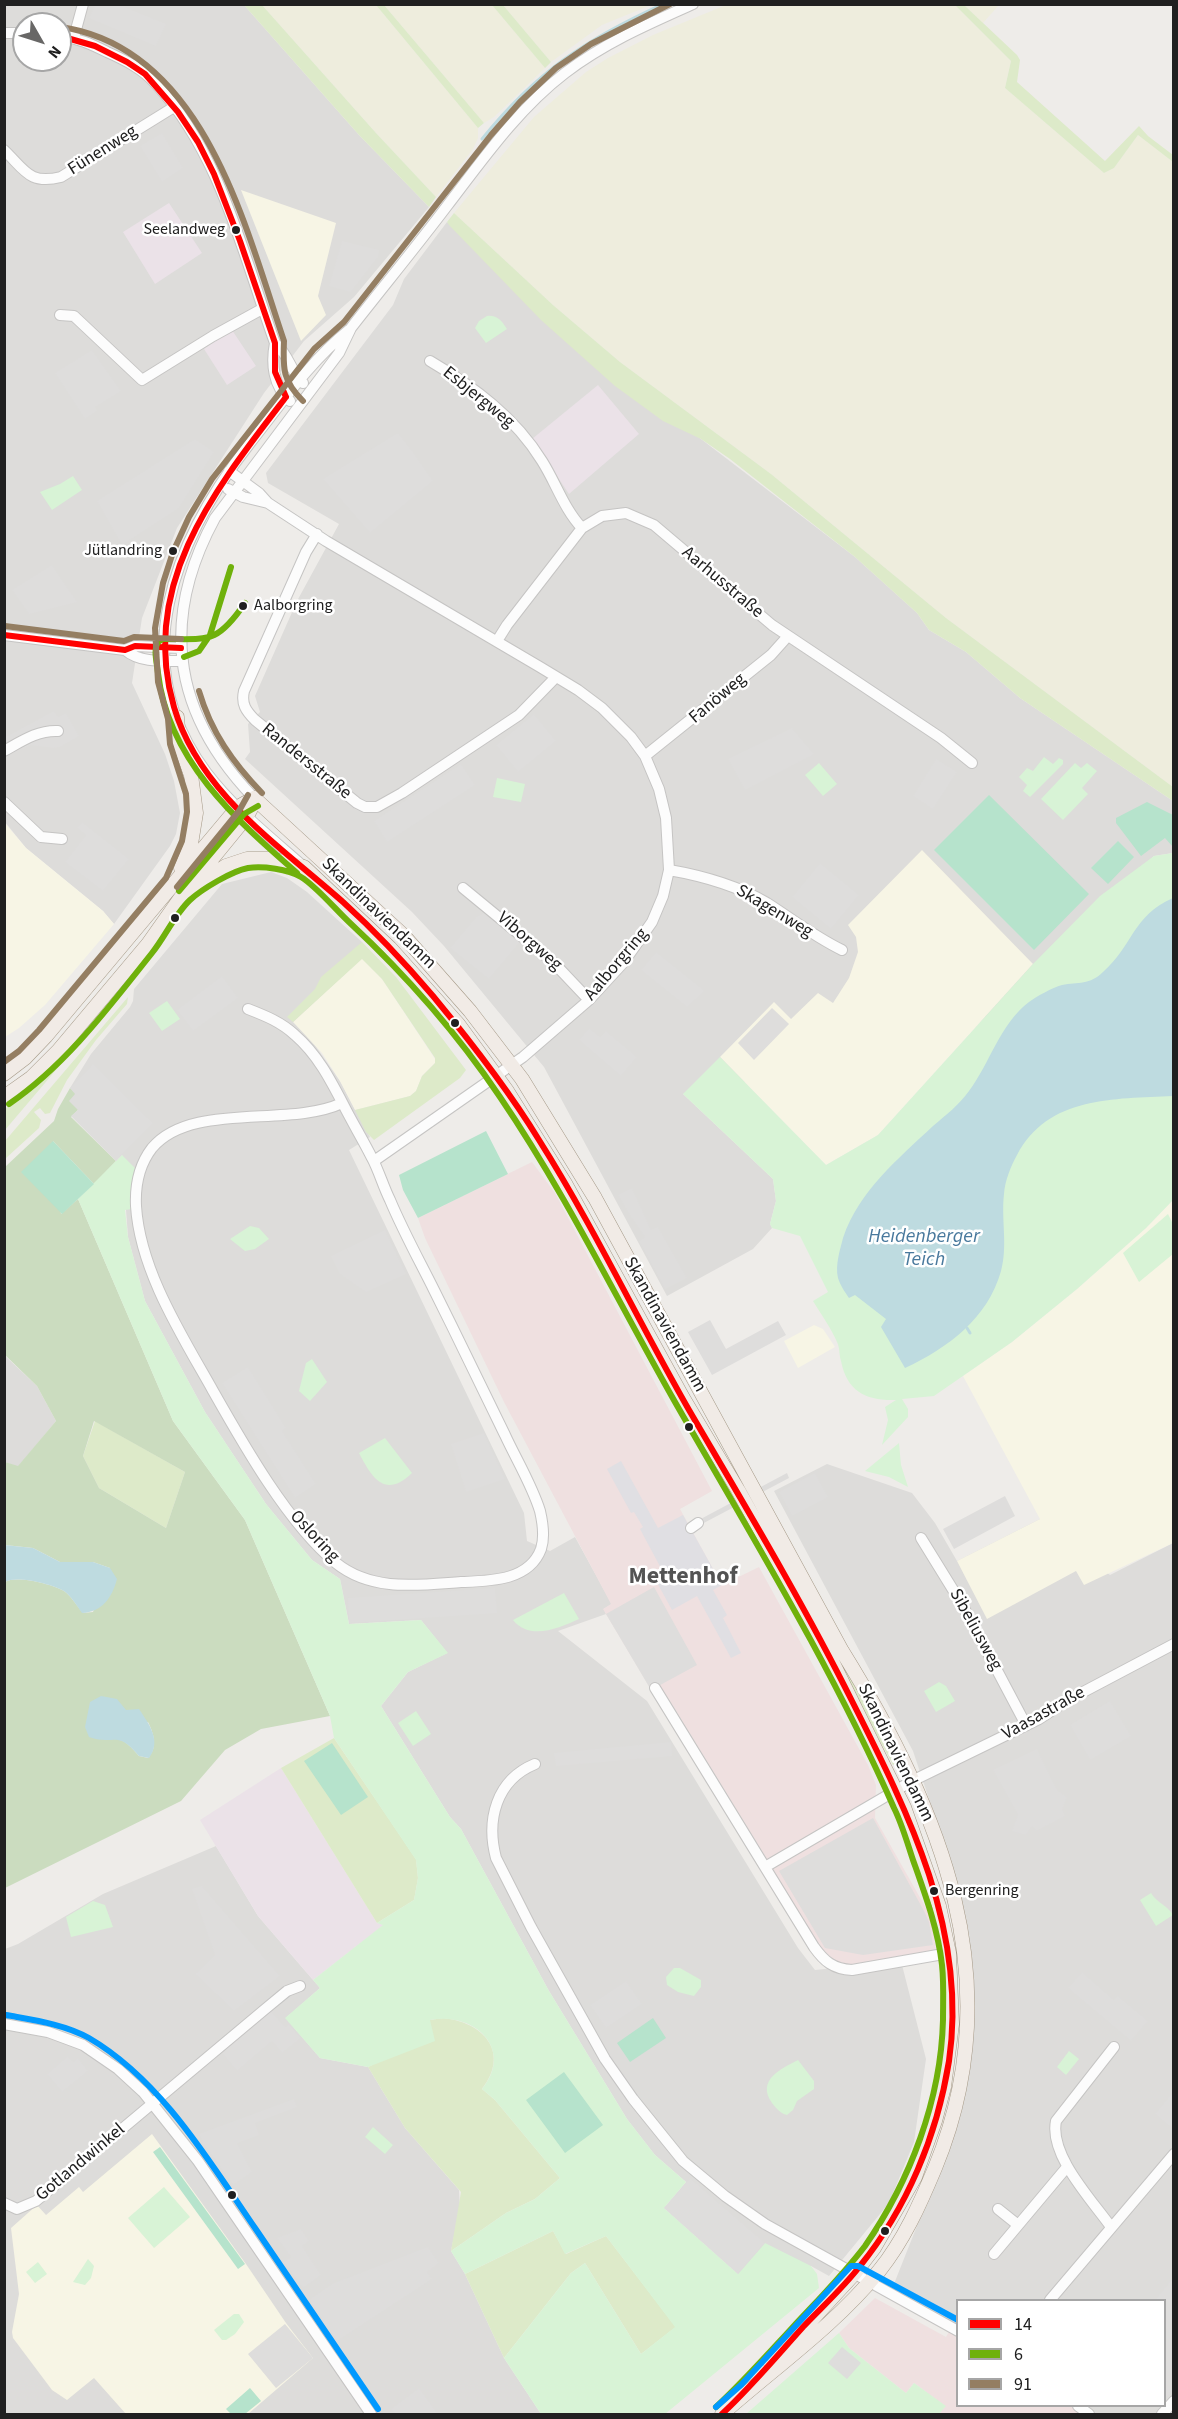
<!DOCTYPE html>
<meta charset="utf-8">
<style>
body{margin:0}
#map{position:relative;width:1178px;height:2419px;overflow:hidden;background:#eeece9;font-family:"Source Sans 3",sans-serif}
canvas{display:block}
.frame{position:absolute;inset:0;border:6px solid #202020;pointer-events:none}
.legend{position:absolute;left:956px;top:2299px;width:210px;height:108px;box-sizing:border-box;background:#fff;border:2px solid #a6a6a6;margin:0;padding:8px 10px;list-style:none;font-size:18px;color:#202020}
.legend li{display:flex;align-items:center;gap:12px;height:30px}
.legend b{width:30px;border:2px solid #a6a6a6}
.north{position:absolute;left:12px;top:12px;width:60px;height:60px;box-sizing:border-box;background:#fff;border:2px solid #a6a6a6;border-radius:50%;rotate:129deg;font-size:16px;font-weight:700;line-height:24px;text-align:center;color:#202020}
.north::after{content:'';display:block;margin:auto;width:21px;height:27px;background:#686766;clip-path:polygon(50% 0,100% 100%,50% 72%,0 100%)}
</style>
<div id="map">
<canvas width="1178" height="2419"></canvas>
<div class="frame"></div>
<ul class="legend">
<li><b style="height:8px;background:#f00"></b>14</li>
<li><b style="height:8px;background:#6fb10b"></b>6</li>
<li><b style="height:8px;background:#947e62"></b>91</li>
</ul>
<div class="north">N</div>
</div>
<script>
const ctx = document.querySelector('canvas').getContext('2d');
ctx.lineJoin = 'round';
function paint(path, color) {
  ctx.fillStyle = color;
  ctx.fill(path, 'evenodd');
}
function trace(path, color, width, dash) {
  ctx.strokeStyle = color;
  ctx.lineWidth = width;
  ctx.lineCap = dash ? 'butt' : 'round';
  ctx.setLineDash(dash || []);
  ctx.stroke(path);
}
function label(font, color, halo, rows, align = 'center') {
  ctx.font = font + ' "Source Sans 3",sans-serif';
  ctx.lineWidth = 5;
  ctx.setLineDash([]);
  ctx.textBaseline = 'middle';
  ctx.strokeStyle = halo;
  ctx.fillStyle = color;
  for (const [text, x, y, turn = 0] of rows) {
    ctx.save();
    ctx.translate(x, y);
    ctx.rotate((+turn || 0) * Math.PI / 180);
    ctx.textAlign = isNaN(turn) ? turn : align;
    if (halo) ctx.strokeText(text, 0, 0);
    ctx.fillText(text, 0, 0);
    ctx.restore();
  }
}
paint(new Path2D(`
 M4 5H244L359 135 429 207 354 297 304 341 264 393 177 528 142 618 132 683 165 754 174 781 180 813 176 834 170 846 114 924 103 911 26 848 5 822ZM24 24H60V60H24Z
 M447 222 701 439 855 557 917 613 929 630 966 652 1020 698 1173 801V853L1154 856 959 1043 683 1094 773 1179 776 1201 770 1224 772 1228 753 1249 667 1296 544 1067 444 946 412 912 245 759 250 752 248 724 260 712 255 696 297 601 339 524 268 483 266 473 393 305 404 279Z
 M271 872 287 878 307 892 362 942V958L310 1038 340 1081 370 1137 349 1150 524 1513 527 1541 550 1551 575 1537 612 1604 604 1609 606 1614 558 1631 647 1701 798 1948 815 1970 901 1961 926 2059 914 2142 889 2203 829 2276 811 2266 738 2274 664 2208 686 2182 655 2155 627 2119 549 1991 461 1829 450 1817 381 1706 408 1672 447 1653 421 1620 349 1624 340 1579 312 1560 266 1504 205 1412 145 1301 128 1237 122 1155 116 1161 70 1088 91 1054 130 1007 133 1001 134 989 222 884Z
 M4 1355 37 1386 56 1421 18 1467 5 1462Z
 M827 1464 912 1493 935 1523 957 1561 1040 1519 1110 1575 1173 1543V2414H1089L1078 2406H1164V2300H958L957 2331 890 2294 955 2130 971 2050 975 2008 959 1889 913 1751 774 1491Z
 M216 1846 258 1916 320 1988 286 2018 320 2058 368 2067 405 2128 459 2190 460 2208 451 2251 465 2274 504 2358 541 2414H5V1949L18 1944 103 1894Z`), '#dddcda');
paint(new Path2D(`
 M532 1162 555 1193 712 1491 680 1509 722 1585 759 1567 868 1765 876 1785 875 1818 927 1910 932 1923 936 1950 846 1965 834 1963 824 1953 668 1698 659 1703 603 1609 611 1604 504 1402 425 1238 418 1218Z
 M875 2298 946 2337 951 2328 957 2331 958 2406H1078L1089 2414H939L945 2406 914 2383 906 2393 849 2348 839 2333Z`), '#efe0e0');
paint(new Path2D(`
 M169 203 202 253 155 284 123 232Z
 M232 330 256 366 227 385 204 349Z
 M598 385 639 434 569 494 532 439Z
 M281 1768 377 1923 384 1925 313 1980 258 1916 200 1820Z`), '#ebe2e8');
paint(new Path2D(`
 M241 190 336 223 318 296 326 315 301 341Z
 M4 822 26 848 103 911 114 924 45 1005 19 1028 5 1037Z
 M922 850 1033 964 878 1135 826 1165 720 1057 774 1002 791 1019 818 993 833 1003 849 978 858 952 856 937 848 925Z
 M362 958 382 979 435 1059V1063L422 1076 416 1091 410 1096 355 1110 340 1081 322 1053 293 1022Z
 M1173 1200V1543L1084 1585 1076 1571 987 1619 957 1561 1040 1519 963 1376 1012 1342 1077 1289 1146 1228Z
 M814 1325 823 1329 835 1347 798 1368 784 1341Z
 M152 2134 246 2264 286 2323 313 2358 248 2414H126L94 2378 67 2400 52 2390 13 2338 12 2332 19 2294 11 2228 37 2205 46 2215 79 2187 83 2192Z`), '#f7f5e5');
paint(new Path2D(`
 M262 5H376L478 128V138L473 149 436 197 376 133Z
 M384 5H492L545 68 494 117 484 123Z
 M503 5H651L602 25 551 62Z
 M726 5H955L1011 61 1005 88 1104 173 1114 168 1138 135 1173 162V787L946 618 771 474 620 362 553 305 454 213 534 117 586 72 608 58 653 35Z
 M964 5H999L983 23Z`), '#eeeddd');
paint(new Path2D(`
 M244 5H262L376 133 436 197 429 207 359 135Z
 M376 5H384L484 123 478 128Z
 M492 5H503L551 62 545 68Z
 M955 5H964L1017 55 1020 60 1017 82 1105 161 1139 126 1148 136 1173 155V162L1138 135 1114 168 1104 173 1005 88 1011 61Z
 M454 213 553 305 620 362 771 474 946 618 1173 787V801L1020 698 966 652 929 630 917 613 855 557 730 459 701 439 663 421 615 386 541 320 449 225 447 222Z
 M362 942 396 977 466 1070 460 1078 374 1140 366 1132 355 1110 410 1096 416 1091 422 1076 435 1063V1058L382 979 362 959 293 1022 287 1017 315 989 321 977Z
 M128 997 127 1004 96 1040 67 1080 50 1113 45 1114 40 1108 34 1112 41 1120 39 1128 5 1159V1141Z
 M94 1022 96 1023 5 1130V1109L29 1091Z
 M95 1421 185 1472 166 1528 99 1488 83 1456Z
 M769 1526 898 1762 893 1765 764 1528Z
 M334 1738 416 1859 418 1878 414 1900 377 1923 281 1768Z
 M443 2018C483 2022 511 2052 482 2089L495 2100 560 2178 535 2199 506 2213 451 2251 461 2192 405 2128 368 2067 385 2059 430 2020Z
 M553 2231 566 2254 606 2236 676 2327 641 2354 585 2263 571 2273 504 2358 465 2274Z`), '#ddeac9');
paint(new Path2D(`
 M70 1088 75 1093 78 1110 71 1117 116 1161 94 1184 53 1141 61 1214 78 1199 173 1421 245 1520 330 1716 261 1729 225 1750 181 1801 5 1888V1582C16 1575 52 1584 64 1591 71 1596 77 1606 83 1613L93 1612 110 1568 93 1562H60L33 1548 5 1545V1462L18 1466 56 1421 37 1386 5 1355V1167L54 1121 58 1109ZM94 1421 185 1472 166 1528 99 1488 83 1456ZM148 1722C154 1734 158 1747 148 1758L139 1756C124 1738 119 1737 96 1739Z`), '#cbdcbf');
paint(new Path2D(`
 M487 316C497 315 501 320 507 329L486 343 475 328 479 321Z
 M73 476 82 490 52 510 40 492 60 484Z
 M1044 757 1053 764 1059 758 1063 760V764L1030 797 1023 791 1027 785 1019 777 1027 768 1033 771Z
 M819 763 837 784 823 796 805 775Z
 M1075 763 1081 768 1087 763 1097 771 1082 788 1088 794 1063 820 1041 799Z
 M497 778 525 784 521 802 493 797Z
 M1173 853V1200L1146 1228 1077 1289 1012 1342 934 1396 902 1399 908 1409V1417L882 1445 888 1420 885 1407 896 1400C867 1401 847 1392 841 1361 839 1355 840 1348 837 1342 831 1328 821 1314 813 1301L828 1292 800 1236 772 1228 770 1224 776 1201 773 1179 683 1094 720 1057 826 1165 878 1135 1033 964 1100 896 1154 856Z
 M167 1001 180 1019 162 1031 149 1013Z
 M122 1155 136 1169 132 1209 125 1210 128 1237 145 1301 205 1412 266 1504 312 1560 340 1579 349 1624 421 1620 448 1653 408 1672 381 1706 450 1817 461 1829 549 1991 627 2119 655 2155 686 2182 664 2208 738 2274 765 2243 811 2266 817 2274 819 2288 665 2414H541L504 2358 571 2273 585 2263 641 2354 675 2327 606 2236 565 2254 553 2231 465 2274 451 2251 506 2213 535 2199 560 2178 495 2100 482 2089C515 2049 474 2011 430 2020L435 2041 368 2067 320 2058 285 2018 320 1988 313 1980 383 1925 377 1923 414 1900 418 1878 416 1860 334 1738 330 1716 245 1520 173 1421 78 1199Z
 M1168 1214 1173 1224V1254L1139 1282 1123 1253Z
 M250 1226 259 1228 269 1239 255 1249 245 1251 230 1239Z
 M312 1359 327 1382 310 1401 299 1391 306 1363Z
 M385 1438 412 1473C385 1499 372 1478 359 1453Z
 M899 1443 901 1465 908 1487 889 1477 865 1471Z
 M564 1593 579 1619C559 1628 530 1641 513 1620Z
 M939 1682 946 1686 955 1701 936 1712 924 1691Z
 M416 1711 431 1734 413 1746 398 1723Z
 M1151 1893C1157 1903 1167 1905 1173 1915L1156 1926 1140 1900Z
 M93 1901 105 1905 113 1927 71 1937 66 1917Z
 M674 1968H680L701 1980V1987L694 1996 678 1992 667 1985 666 1977Z
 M1069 2051 1079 2059 1066 2075 1057 2067Z
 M798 2060 814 2081V2089L797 2101 793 2110 787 2115C780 2113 777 2109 772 2103 756 2080 781 2069 798 2060Z
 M373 2127 393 2145 385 2154 365 2137Z
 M164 2187 190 2217 154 2248 128 2218Z
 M88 2259 94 2266 91 2278 85 2285 73 2282Z
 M38 2262 47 2274 35 2283 26 2272Z
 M234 2314H239L244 2322 235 2334 226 2340H222L214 2330Z
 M839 2333 849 2348 906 2393 914 2383 946 2406 939 2414H746Z`), '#d8f3d6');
paint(new Path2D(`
 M989 795 1089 894 1034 950 934 850Z
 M1147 802 1173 815V847L1165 838 1141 856 1116 823V818Z
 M1118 841 1134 857 1108 884 1091 868Z
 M486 1131 508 1174 418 1218 403 1190 399 1175Z
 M53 1141 94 1184 62 1214 21 1172Z
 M332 1743 368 1797 341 1815 304 1761Z
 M653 2018 666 2038 630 2062 617 2043Z
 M564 2072 603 2125 565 2153 526 2100Z
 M160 2147 245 2264 238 2269 153 2152Z
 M250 2388 261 2401 245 2414H231L226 2409Z`), '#b6e3cc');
paint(new Path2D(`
 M95 5H119L166 24 156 46 89 18Z
 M162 133 183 168 162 182 140 146Z
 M342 241 379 250 378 257 351 292 329 286Z
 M92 350 121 391 95 407 97 411 85 419 55 373Z
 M396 434H399L413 452 433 481 370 533 323 479Z
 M195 439 214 452 179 508 122 545 97 501Z
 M52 565 77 602 29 614 12 590Z
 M54 711 58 717 66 713 79 736 60 747 54 748 31 745 8 755 5 750 4 738Z
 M534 714 556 741 518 772 496 745Z
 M792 728 814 754 745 790 728 759Z
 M936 759 957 772 933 809 913 796Z
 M461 764 475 785 387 842 374 821Z
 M82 822 129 859 103 891 65 862 86 835 77 828Z
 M820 863 859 895 831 929 792 897Z
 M484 913 492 917 521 941 489 979 450 948 476 917Z
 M656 952 705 991 687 1007 641 970Z
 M222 976 238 998 193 1031 177 1010Z
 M772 1008 789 1024 754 1060 738 1043Z
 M589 1028 600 1037 606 1031 637 1057 621 1076 579 1040Z
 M93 1064 153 1123 116 1161 71 1116 78 1110 69 1101 75 1094 70 1088Z
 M632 1188 651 1230 658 1227 687 1278 665 1289 639 1241 645 1237 631 1217 618 1195Z
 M385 1230 406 1274 366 1292 340 1274 331 1256Z
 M710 1320 726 1349 778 1321 786 1335 712 1375 688 1332Z
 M248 1367 286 1428 282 1431 316 1484 295 1498 222 1383Z
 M484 1433 505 1479 466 1492 451 1444Z
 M815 1473 828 1497 792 1516 779 1492Z
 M1005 1496 1015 1516 954 1549 943 1529Z
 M654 1587 697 1665 651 1690 606 1614Z
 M495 1588 497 1613 349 1623 348 1598Z
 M1110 1701 1131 1736 1090 1760 1070 1725Z
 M671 1742 672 1756 556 1766 554 1753Z
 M1037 1749 1057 1790 1067 1797 1062 1810 1065 1816 1036 1831 1032 1826 1026 1835 1012 1831 1018 1815 993 1770Z
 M873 1818 924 1911 929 1922 933 1945 863 1955 825 1948 779 1871Z
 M202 1886 280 1976 234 2011 195 1974 215 1955 192 1889Z
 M1082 1972 1114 2000 1118 1996 1148 2021 1131 2041 1068 1988Z
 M626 1981 642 2004 606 2028 590 2005Z
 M271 2011 285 2027 289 2024 301 2038 282 2053 272 2041 237 2071 222 2053Z
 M68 2056 73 2062 78 2058 88 2071 62 2092 47 2074Z
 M1173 2092V2129L1155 2114Z
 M294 2099 297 2107 255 2123 259 2135 237 2143 252 2172 233 2185 203 2143 199 2134Z
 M690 2178 765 2243 738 2274 664 2208Z
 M301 2229 309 2241 302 2246 321 2275 303 2288 284 2262 291 2257 277 2238Z
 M428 2247 439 2263 427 2272 432 2279 337 2341 309 2300 332 2284Z
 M1173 2278V2389L1166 2398 1164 2300H1155Z
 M285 2324 313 2358 276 2388 248 2354Z
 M842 2347 861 2363 847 2379 828 2363Z
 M419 2388 438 2414H395L391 2409Z`), '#dedddc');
paint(new Path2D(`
 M621 1461 658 1528 683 1515 722 1585 713 1590 727 1615 723 1618 741 1653 731 1658 697 1596 672 1610 654 1577 663 1572 640 1529 643 1527 634 1512 631 1513 607 1469Z`), '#e0dfe3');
paint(new Path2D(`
 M1173 898V1096C1114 1099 1048 1096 1017 1155 1011 1166 1005 1180 1004 1194 1001 1219 1008 1246 1001 1271 988 1318 948 1348 905 1368L881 1327 886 1319 855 1295 849 1298C845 1292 840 1285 838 1278 835 1265 840 1250 843 1238 859 1191 898 1159 933 1126 946 1115 959 1105 969 1091 990 1063 1000 1024 1029 1002 1037 996 1052 988 1062 985 1078 982 1090 985 1103 972 1133 946 1132 916 1173 898Z
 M4 1545 33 1548 60 1562H93L110 1568 117 1579C112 1598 102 1612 82 1613 77 1606 71 1596 64 1591 52 1584 16 1575 5 1582Z
 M101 1696 117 1699 126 1710 139 1709C149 1724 162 1741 149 1758L139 1756C117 1729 114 1746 89 1737L85 1727 90 1702Z`), '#bedbe0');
paint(new Path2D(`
 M787 1473 789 1478 700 1525 697 1521Z`), '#dddcdb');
trace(new Path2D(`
 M482 139C536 72 586 39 663 4
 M967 1328 970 1333`), '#bedbe0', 3);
const minor = new Path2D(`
 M4 33H24
 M60 36C78 38 91 44 107 52 125 60 143 69 156 84 221 154 243 255 275 343 290 356 290 371 303 383
 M74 37 83 4
 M4 150C25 170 29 185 61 177L174 107
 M60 315 74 316 142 380 213 336 262 309
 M275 343C271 363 273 386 290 401
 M430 361C474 387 515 417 542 461 556 483 564 509 582 528
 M229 471 259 493 268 503 326 541 540 667 578 690 602 708 631 737 645 756 659 789 666 818 669 870 663 896 652 922 623 963 589 1000 523 1057 374 1161
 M228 489 243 497 268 503
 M317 534 306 552 244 691C241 704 246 711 255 720L357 803 365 807H377L402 793 519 715 556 677
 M4 635 125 650 135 646 181 648
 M497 641 507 625 582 528 602 516 626 513 654 525 772 625 941 738 972 763
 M125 650C140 663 163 661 183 661
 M4 751C22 741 38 730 58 731
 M645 756 771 655 788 636
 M254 798C173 714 159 621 215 518L339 353 351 328C383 287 416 247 447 206 483 159 518 109 565 73 604 43 648 24 693 4
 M4 802 41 837 62 839
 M304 867C270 837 233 808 206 772 124 662 175 539 250 443 281 404 310 361 349 330
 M669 870C704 876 736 885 767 903 792 919 815 937 842 950
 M463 888 553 962 589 1000
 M248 1009C266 1016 281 1022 295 1035 317 1054 330 1079 343 1104 352 1122 363 1140 372 1158 379 1171 383 1186 390 1200 403 1231 419 1260 434 1290 458 1338 481 1386 505 1435 516 1459 532 1485 540 1511 543 1524 545 1537 541 1549 529 1581 490 1581 461 1582 418 1585 372 1592 336 1563 288 1524 242 1442 212 1389 181 1334 140 1270 136 1206 135 1185 139 1165 152 1148 191 1101 289 1128 342 1103
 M691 1528 698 1523
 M921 1538 963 1606 1026 1725
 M655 1688 814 1947C824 1961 833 1969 852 1970L949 1953
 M535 1764C496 1780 486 1820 496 1858L531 1927 605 2059 633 2099 683 2161 725 2196 765 2224 958 2331
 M765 1867 912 1781 1039 1719 1068 1700 1174 1644
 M4 2024 48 2032 83 2045 118 2069 143 2092 198 2161 371 2414
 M4 2203 17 2209 36 2201 264 2010 287 1991 300 1986
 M998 2209 1018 2225
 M1111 2227C1091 2199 1049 2155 1056 2121L1114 2047
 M994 2254 1067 2167
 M1050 2300 1174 2154
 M1078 2406 1089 2414
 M1162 2414 1174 2401`);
const major = new Path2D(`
 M177 717 179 742 191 775 196 813 191 844 181 868
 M184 893 226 866 247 859H271L304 867 390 948 458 1024 507 1091 566 1185 683 1398 738 1490 825 1647 904 1807 939 1906 949 1953 952 2024 944 2087 935 2121 915 2177 874 2248 854 2274 771 2364
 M4 1074 25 1058 46 1036 238 807 254 798 404 936 470 1011 522 1079 595 1198 842 1651C941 1811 1012 1982 935 2168 920 2204 904 2240 879 2271 834 2326 775 2367 722 2414
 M4 1097 31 1078 58 1051 148 944 184 893 247 816 256 799`);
trace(minor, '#c5c4c3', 12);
trace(major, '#a49886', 15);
trace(minor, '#fcfcfc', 10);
trace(major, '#f1ebe6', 14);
trace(new Path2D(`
 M60 36 95 46 127 62 145 74 178 112 198 142 214 174 240 241 275 343V372L286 397
 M286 397C216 488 138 584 174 707 199 793 280 846 343 902 375 931 405 963 433 996 471 1042 508 1089 539 1140 594 1227 638 1321 689 1410 745 1506 802 1601 852 1701 909 1814 968 1931 949 2061 937 2136 907 2208 860 2266 843 2288 822 2307 803 2327 776 2357 751 2387 722 2414
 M4 635 125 650 135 646 181 648`), '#f00', 6);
trace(new Path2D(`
 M245 603C217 644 209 639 163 639L158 642C153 650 157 663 158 673 168 760 235 819 297 873
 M184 657 199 651 210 635 231 567
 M179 891 244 814 258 806
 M9 1104C66 1065 109 1007 152 953 165 937 175 914 190 900 202 889 232 871 248 868 263 866 288 869 301 877 316 886 336 910 349 922 406 975 457 1033 500 1097 566 1194 617 1300 675 1402 751 1535 832 1667 894 1808 902 1824 907 1842 913 1860 925 1894 938 1929 942 1965 944 1983 943 2002 943 2020 941 2100 910 2181 865 2246 843 2275 817 2301 792 2328 767 2355 743 2382 716 2407`), '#6fb10b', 6);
trace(new Path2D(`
 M61 27C204 48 245 226 284 341 283 368 282 380 303 401
 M5 626 124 641 134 637 181 639
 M199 691C211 732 233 763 262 793
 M177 887 239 811 248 795
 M4 1062 19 1051 39 1030 166 878 182 841 187 812 186 794 170 744 168 719 158 682 155 628 163 583 173 552 189 517 212 479 314 349 344 322 491 135 520 102 556 68 591 44 670 4`), '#947e62', 6);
trace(new Path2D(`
 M6 2015C33 2020 64 2024 89 2038 161 2080 209 2161 255 2228 296 2289 337 2349 378 2409
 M716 2407 741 2385 851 2266H858L958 2320`), '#09f', 6);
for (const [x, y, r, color] of [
 [236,230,5,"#202020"],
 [173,551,5,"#202020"],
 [243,606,5,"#202020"],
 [175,918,5,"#202020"],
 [455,1023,5,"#202020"],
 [689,1427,5,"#202020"],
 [934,1891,5,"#202020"],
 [232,2195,5,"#202020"],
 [885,2231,5,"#202020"]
]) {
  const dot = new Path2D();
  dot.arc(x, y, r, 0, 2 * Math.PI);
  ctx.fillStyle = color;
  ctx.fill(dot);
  trace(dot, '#fff', 2);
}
label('16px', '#202020', '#fff', [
 ["Seelandweg",225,230],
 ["Jütlandring",162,551],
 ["Aalborgring",254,606,"left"],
 ["Bergenring",945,1891,"left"]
], 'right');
label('18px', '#202020', '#fff', [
 ["Fünenweg",103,151,-32],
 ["Esbjergweg",478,398,39],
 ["Aarhusstraße",722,583,40],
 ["Fanöweg",718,699,-40],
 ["Randersstraße",306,762,39],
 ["Skagenweg",774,912,31],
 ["Skandinaviendamm",378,914,44],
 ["Viborgweg",529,942,41],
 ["Aalborgring",617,965,-50],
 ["Skandinaviendamm",664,1325,61],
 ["Osloring",314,1537,47],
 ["Sibeliusweg",975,1630,61],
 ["Vaasastraße",1044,1714,-29],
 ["Skandinaviendamm",895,1753,64],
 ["Gotlandwinkel",81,2163,-40]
]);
label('italic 20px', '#49799d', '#fff', [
 ["Heidenberger",924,1238],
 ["Teich",924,1261]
]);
label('bold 24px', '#535353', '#fff', [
 ["Mettenhof",683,1578]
]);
</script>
